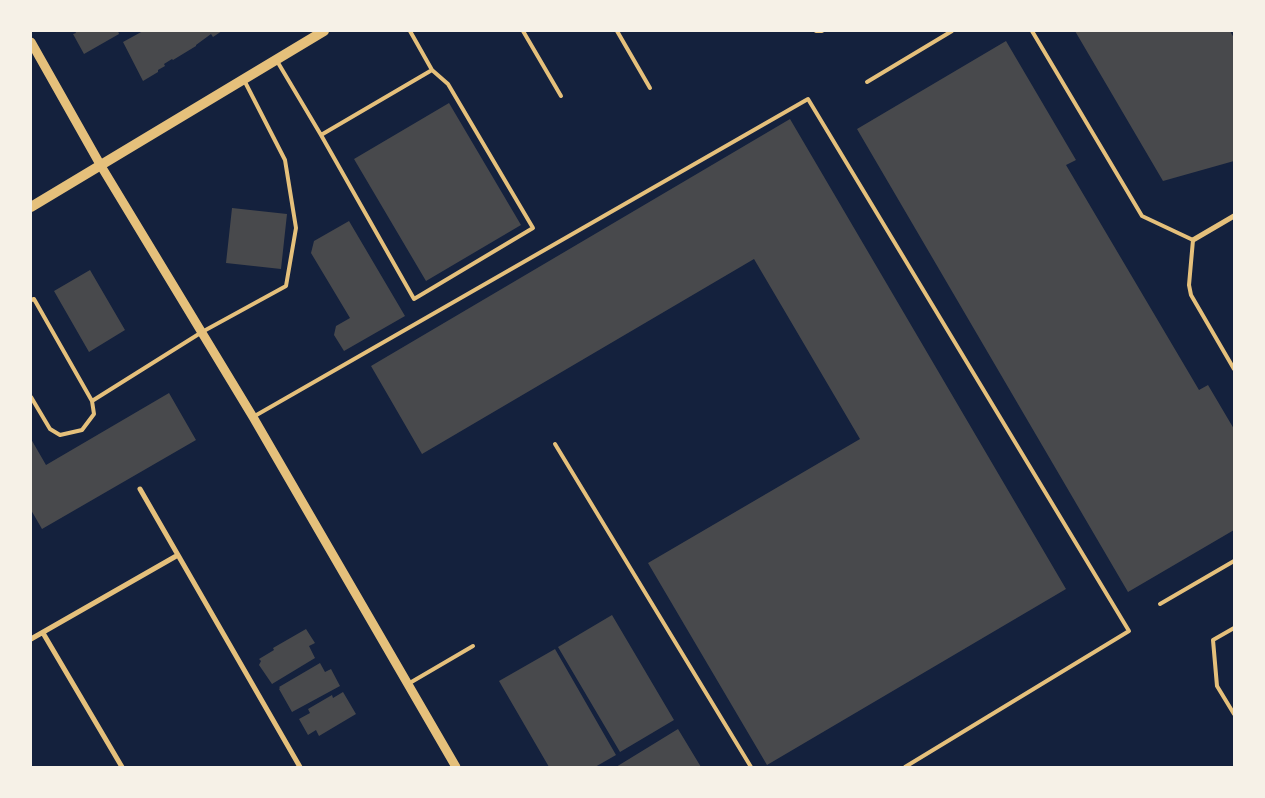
<!DOCTYPE html>
<style>
body{margin:0}
#map{position:relative;width:1265px;height:798px;overflow:hidden;background:#14213d;font-family:"Titillium Web",sans-serif}
canvas{display:block}
.frame{position:absolute;inset:0;border:32px solid #f6f1e7;pointer-events:none}
</style>
<div id="map">
<canvas width="1265" height="798"></canvas>
<div class="frame"></div>
</div>
<script>
const ctx = document.querySelector('canvas').getContext('2d');
ctx.lineJoin = 'round';
function paint(path, color) {
  ctx.fillStyle = color;
  ctx.fill(path, 'evenodd');
}
function trace(path, color, width, dash) {
  ctx.strokeStyle = color;
  ctx.lineWidth = width;
  ctx.lineCap = dash ? 'butt' : 'round';
  ctx.setLineDash(dash || []);
  ctx.stroke(path);
}
paint(new Path2D(`
 M75 31H118L119 34 84 54 73 34 76 33Z
 M143 31H222L213 37 211 34 196 45V46L173 60 172 59 164 64 165 66 158 70V72L143 81 123 42Z
 M1075 31H1230L1234 38V161L1163 181Z
 M1006 41 1076 160 1066 165 1199 390 1208 385 1234 429V530L1128 592 857 129Z
 M449 103 521 225 426 281 354 159Z
 M790 119 1066 589 767 765 648 563 860 439 754 259 422 454 371 366Z
 M232 208 287 214 281 269 226 263Z
 M349 221 405 316 344 351 334 335 336 326 350 318 311 253 314 241Z
 M90 270 125 330 89 352 54 291Z
 M169 393 196 440 42 529 31 510V439L46 465Z
 M612 615 674 720 620 752 558 647Z
 M306 629 315 643 309 646 315 658 272 684 259 665 261 661 259 659 274 650 273 648Z
 M555 649 616 755 595 767H549L499 681Z
 M320 663 325 672 331 669 340 686 292 712 279 689 280 688 279 687Z
 M343 692 356 714 319 736 316 730 308 735 299 719 310 713 308 709 332 695 333 698Z
 M678 729 701 767H616Z`), '#48494c');
trace(new Path2D(`
 M523 31 561 96
 M617 31 650 88
 M816 31H822
 M1032 31 1142 216 1193 240 1189 285 1191 295 1234 369
 M277 61 321 135 432 70 410 31
 M867 82 952 31
 M321 135 414 299 533 228 448 84 432 70
 M31 300 34 299 92 401 94 414 82 430 60 435 50 429 31 397
 M92 401 202 332 286 286 296 228 285 160 244 80
 M253 417 808 99 1129 631 905 767
 M555 444 751 767
 M1160 604 1234 561
 M1234 628 1213 640 1217 686 1234 714
 M408 684 473 646`), '#e5c07b', 4);
trace(new Path2D(`
 M1193 240 1234 216
 M140 489 300 767
 M43 633 122 767
 M31 639 178 555`), '#e5c07b', 5);
trace(new Path2D(`
 M31 42 101 166 253 417 456 767`), '#e5c07b', 9);
trace(new Path2D(`
 M31 207 324 31`), '#e5c07b', 10);
</script>
